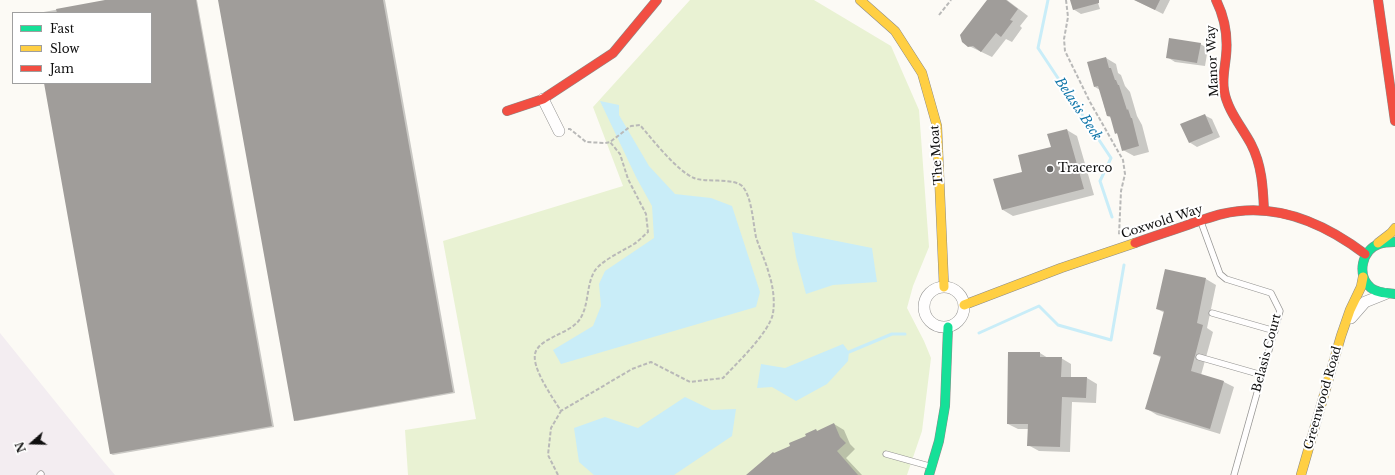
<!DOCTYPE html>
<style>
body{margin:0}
#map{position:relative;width:1395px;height:475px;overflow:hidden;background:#fcfaf5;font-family:"Libre Baskerville",serif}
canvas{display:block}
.legend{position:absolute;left:12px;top:12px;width:140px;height:72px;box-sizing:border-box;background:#fff;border:1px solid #9f9f9f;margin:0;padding:5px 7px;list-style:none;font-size:12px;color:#0f0f0f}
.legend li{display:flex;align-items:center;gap:8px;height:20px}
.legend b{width:20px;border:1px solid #9f9f9f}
.north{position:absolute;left:12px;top:423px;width:40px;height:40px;-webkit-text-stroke:3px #fff;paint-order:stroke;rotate:250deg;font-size:11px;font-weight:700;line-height:16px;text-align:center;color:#0f0f0f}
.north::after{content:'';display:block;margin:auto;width:14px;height:18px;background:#0f0f0f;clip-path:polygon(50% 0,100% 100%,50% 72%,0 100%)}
</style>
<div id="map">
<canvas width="1395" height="475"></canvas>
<ul class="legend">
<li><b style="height:5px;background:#16e098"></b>Fast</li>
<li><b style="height:5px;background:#ffcf43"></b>Slow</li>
<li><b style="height:5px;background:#f24e42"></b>Jam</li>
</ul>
<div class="north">N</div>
</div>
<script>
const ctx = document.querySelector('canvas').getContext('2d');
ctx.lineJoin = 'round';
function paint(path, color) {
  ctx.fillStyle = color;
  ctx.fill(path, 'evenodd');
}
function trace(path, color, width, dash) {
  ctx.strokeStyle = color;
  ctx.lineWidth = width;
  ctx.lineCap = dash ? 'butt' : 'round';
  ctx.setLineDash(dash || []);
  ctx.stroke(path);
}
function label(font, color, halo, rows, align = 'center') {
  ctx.font = font + ' "Libre Baskerville",serif';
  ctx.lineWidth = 4;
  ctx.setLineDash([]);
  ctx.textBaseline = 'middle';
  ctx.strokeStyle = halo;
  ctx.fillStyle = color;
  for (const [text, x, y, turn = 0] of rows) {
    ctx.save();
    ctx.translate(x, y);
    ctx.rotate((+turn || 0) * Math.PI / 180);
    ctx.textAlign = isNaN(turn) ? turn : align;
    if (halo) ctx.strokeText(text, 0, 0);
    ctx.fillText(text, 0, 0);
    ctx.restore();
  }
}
paint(new Path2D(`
 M0 333 104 462 115 475H0Z`), '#f3edf1');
paint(new Path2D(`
 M690 0H814L891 46 919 110 929 247 913 286 907 308 924 341 931 358 922 431 907 475H408L405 430 476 419 443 241 623 186 593 107Z`), '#e9f2d3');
paint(new Path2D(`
 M600 101 619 105V115L649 166 675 194 711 198 732 206 760 292 756 307 561 364 553 350 593 326 601 306 599 284 605 271 654 238 652 206 636 177Z
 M792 232 872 248 877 282 833 285 806 294 796 257Z
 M843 344 849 352 848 361 827 384 796 401 772 387 757 388 761 364 785 368Z
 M685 397 712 410 736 409 732 436 674 475H594L579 462 574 428 605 417 638 428Z`), '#c9edf8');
paint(new Path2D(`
 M111 0H197L274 427 113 455 111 454 45 83H151V13H38Z
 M219 0H385L455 393 297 421 295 420Z
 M988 0H1007L1028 16 1020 26 1022 28 1012 42 1006 39 992 57 969 46Z
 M1071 0H1097L1100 9 1081 14 1073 9Z
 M1135 0H1170L1163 14Z
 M1200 44 1208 48 1205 66 1175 62 1167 57Z
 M1106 58 1116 64 1118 73 1121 75 1125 86 1130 92 1137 116 1142 125 1149 152 1134 156 1123 150 1119 135 1116 133 1112 118 1107 116 1100 90 1095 87Z
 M1204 115 1212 119 1220 137 1197 147 1189 142Z
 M1067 130 1077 136 1094 195 1013 216 1003 210 1023 173 1052 148Z
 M1206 279 1216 285 1207 328 1213 332 1201 375 1224 382 1234 387 1220 434 1157 415 1147 409 1162 358 1154 354 1165 313 1157 309Z
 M1040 353 1048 358H1061L1071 364V378H1087L1097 384 1096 403 1072 402 1070 452 1039 451 1028 445V429H1018L1008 424Z
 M834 424 844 430 850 444 855 449 846 458 862 475H748L775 454Z`), '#0003');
trace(new Path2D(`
 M1048 0 1038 48 1111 158 1100 181 1112 217
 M979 333 1039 306 1058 325 1111 340 1124 265
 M849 352 892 334H905`), '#c9edf8', 3);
paint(new Path2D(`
 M105 0H196L272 426 110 454 44 83H151V13H57L56 9Z
 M218 0H383L453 392 294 421Z
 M987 0H1006L1018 9 1010 20 1013 21 1001 37 996 33 981 52 973 46 968 47 962 42 960 35Z
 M1070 0H1099V3L1073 10Z
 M1134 0H1160L1155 10Z
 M1169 38 1201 43 1197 63 1166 58Z
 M1106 57 1109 68H1111L1115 80H1116L1118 85H1119L1127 110 1128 109 1131 118H1132L1139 146 1122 151 1117 133 1115 134 1110 116H1107L1098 86 1094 87 1087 62Z
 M1205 114 1213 133 1189 143 1180 124Z
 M1067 129 1084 189 1002 210 993 179 1022 172 1018 155 1051 147 1047 134Z
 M1165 269 1206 278 1197 323 1203 325 1191 371 1224 381 1210 429 1145 409 1161 356 1153 354 1164 311 1156 309Z
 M1008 352H1040V357H1062L1061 377H1087L1086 398 1062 397 1060 447 1027 446 1028 424H1007Z
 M834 423 840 437 846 443 837 451 858 475H746L773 452 774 453 790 446 789 443 806 436 805 434 816 429 817 431Z`), '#a09d9a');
const lane = new Path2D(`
 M1201 222 1220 274 1226 279 1271 293 1280 311 1234 475
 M1212 313 1275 331
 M1199 357 1262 375
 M886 454 929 466
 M40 475 41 474`);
const street = new Path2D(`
 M543 99 559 131
 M924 307a20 20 0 1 1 40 0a20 20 0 1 1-40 0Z
 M1351 318 1365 302 1385 294`);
const fast = new Path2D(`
 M1395 242C1390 242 1384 242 1379 244 1362 250 1356 275 1371 288 1378 293 1386 293 1395 294
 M929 475 939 441 945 406 948 327`);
const slow = new Path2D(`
 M860 0 895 31 922 73 937 126 944 287
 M1378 243 1391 233 1395 228
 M964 305 1061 268 1135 243
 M1301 475 1341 336 1350 310 1361 287 1363 277`);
const jam = new Path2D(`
 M1216 0C1225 18 1228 37 1226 56 1225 67 1222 79 1224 90 1227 110 1242 127 1251 144 1262 165 1263 188 1264 210
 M1378 0 1395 121
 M507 111 543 99 613 53 657 0
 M1135 243C1154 236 1174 230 1193 223 1203 220 1213 216 1222 214 1275 201 1324 223 1365 254`);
trace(lane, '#969593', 7);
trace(street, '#969593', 12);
trace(fast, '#8c8b89', 10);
trace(slow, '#8c8b89', 10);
trace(jam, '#8c8b89', 10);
trace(new Path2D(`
 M1066 0 1068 17 1064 39 1065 51 1090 102 1123 160 1125 174 1121 191 1119 235
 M939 15 951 0
 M568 129H570L586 142 605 143 610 142 631 126 640 125C652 139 677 171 694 178 704 183 735 177 743 187 752 198 753 223 756 237 760 250 766 262 769 274 773 286 775 301 773 313 770 332 736 364 723 378L690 382 651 362 632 369 561 411C553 398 529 365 536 351 540 343 548 340 555 336 563 332 575 327 580 319 589 305 586 287 594 272 600 261 623 251 634 244 639 241 643 236 648 232L646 214 628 179 620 154 610 142
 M558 475 548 455 551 428 561 411`), '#b9b9b8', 2, [4, 2]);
trace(lane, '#fffefe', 5.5);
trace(street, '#fffefe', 11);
trace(fast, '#16e098', 9);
trace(slow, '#ffcf43', 9);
trace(jam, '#f24e42', 9);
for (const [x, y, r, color] of [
 [1050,169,4,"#626160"]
]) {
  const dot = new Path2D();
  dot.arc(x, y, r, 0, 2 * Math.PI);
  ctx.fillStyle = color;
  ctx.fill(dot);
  trace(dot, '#fff', 1.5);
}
label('12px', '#0f0f0f', '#fff', [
 ["Manor Way",1213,61,-93],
 ["The Moat",937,155,-94],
 ["Coxwold Way",1162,222,-18],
 ["Belasis Court",1267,353,-75],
 ["Greenwood Road",1323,398,-74]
]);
label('12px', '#0f0f0f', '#fff', [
 ["Tracerco",1058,169]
], 'left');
label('italic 13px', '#1076a9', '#fff', [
 ["Belasis Beck",1078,109,56]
]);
</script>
